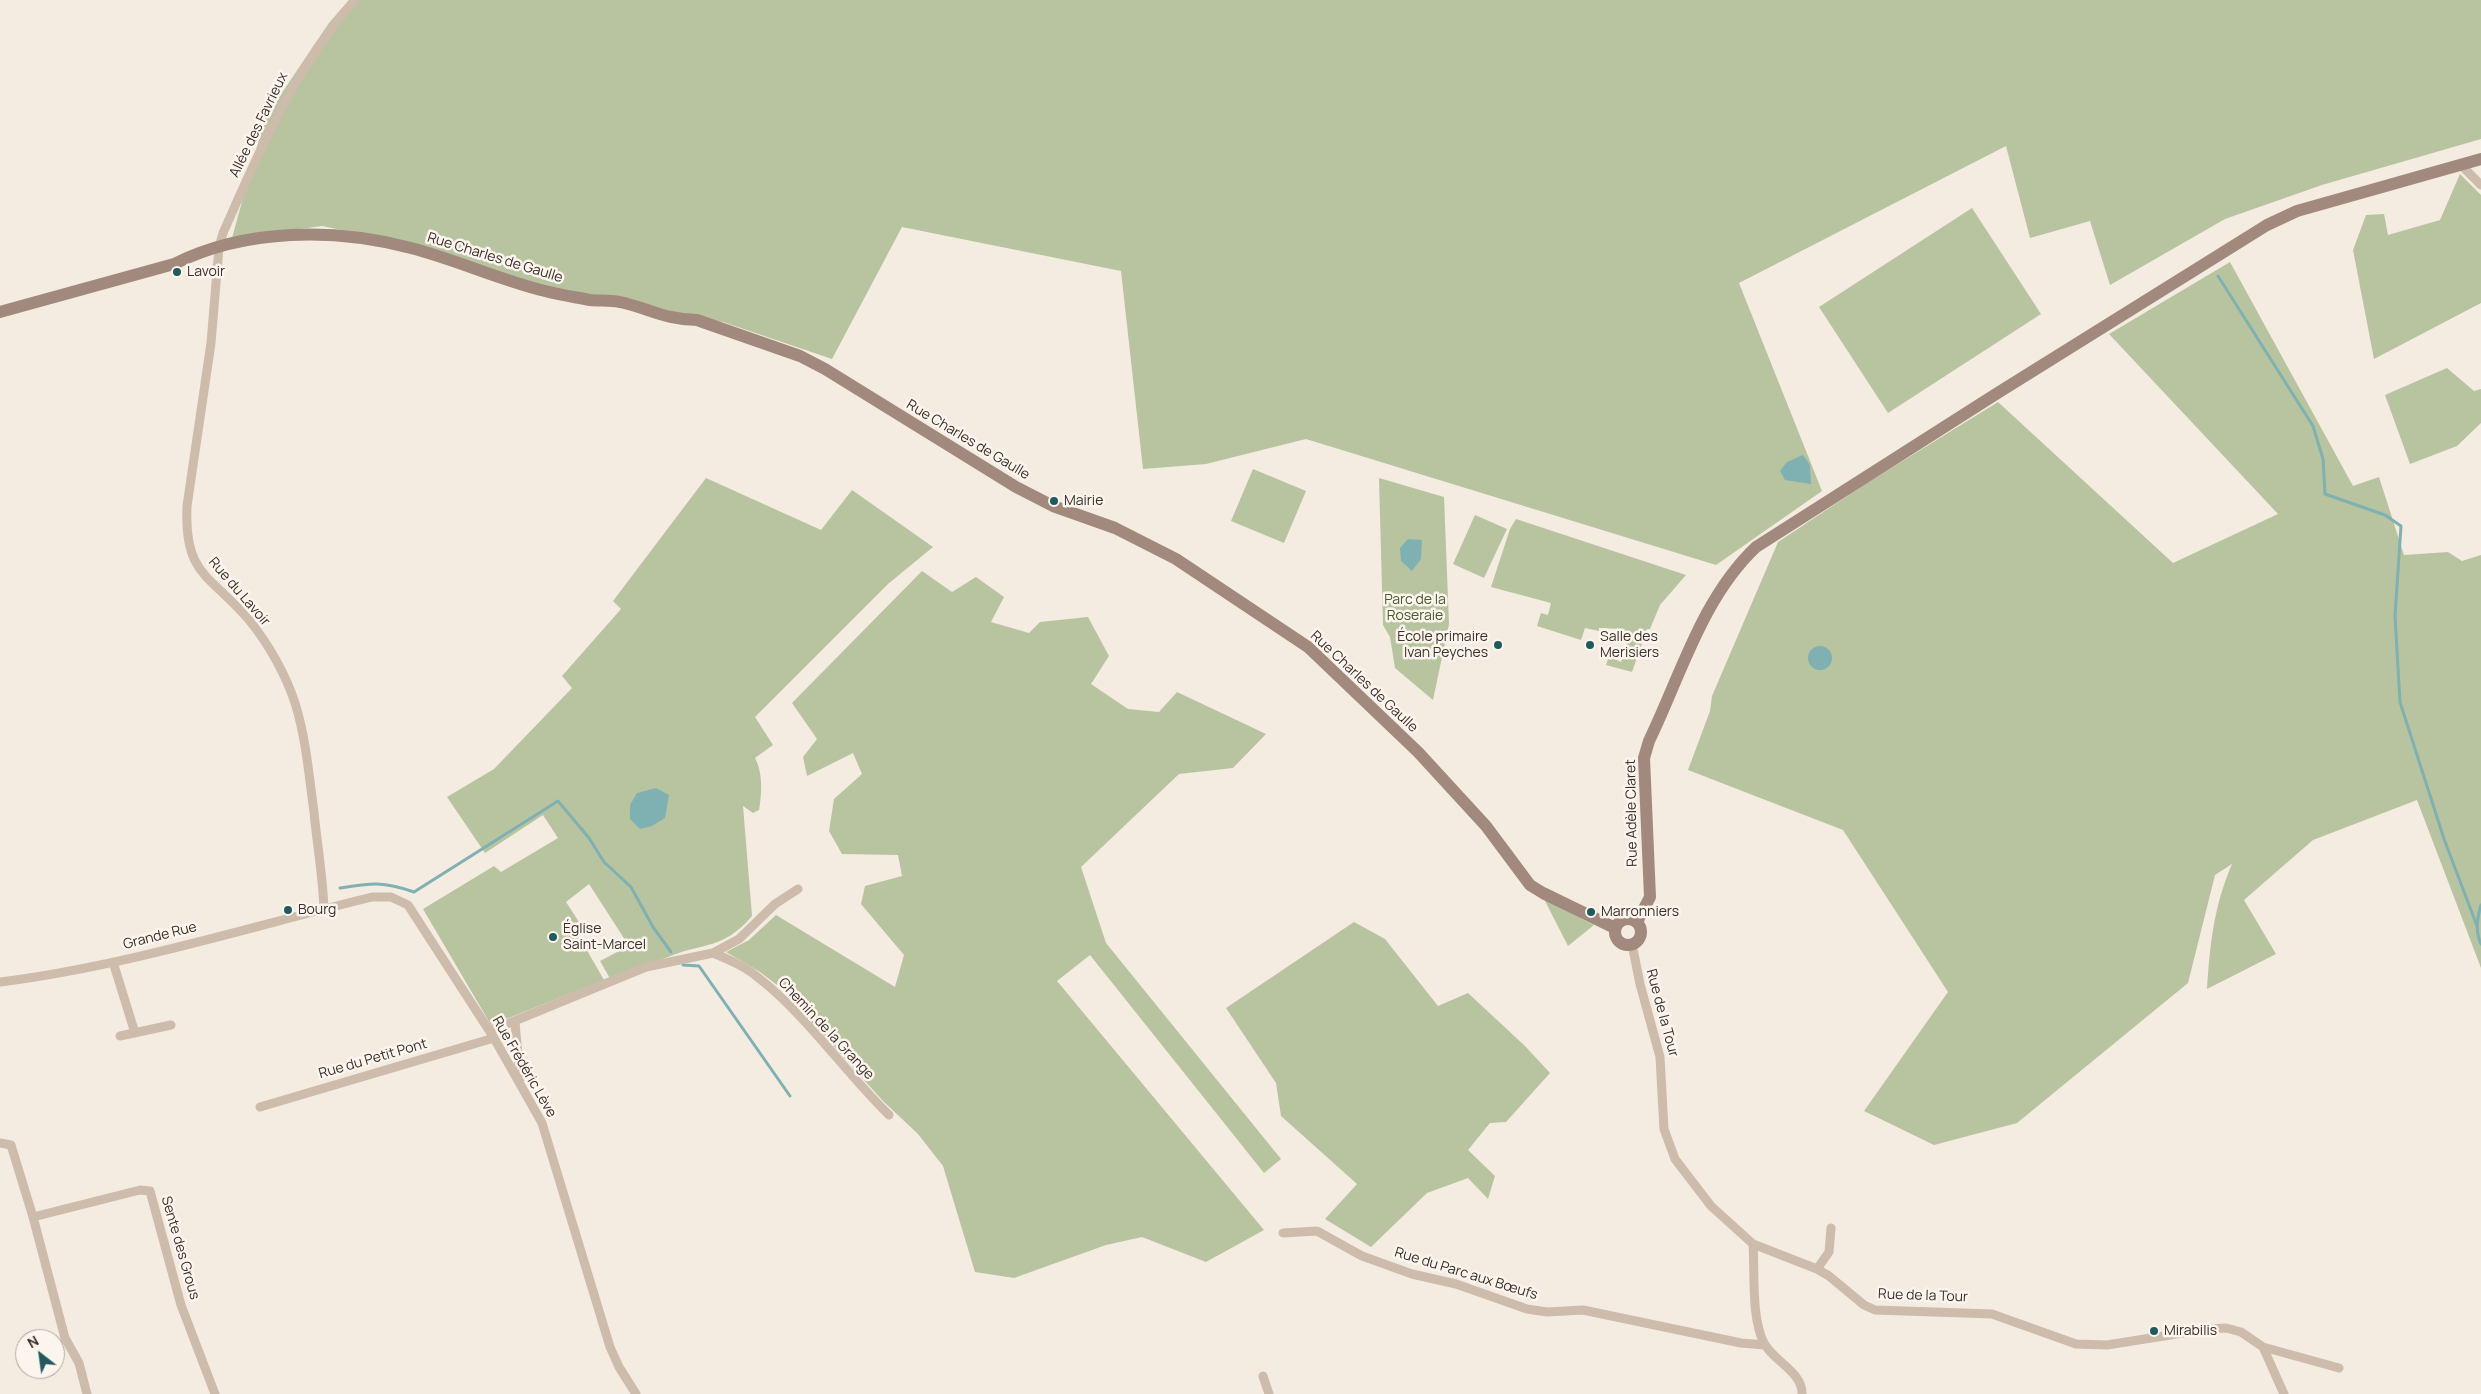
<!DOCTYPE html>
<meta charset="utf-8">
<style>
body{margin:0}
#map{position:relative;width:2481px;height:1394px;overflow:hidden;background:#f4ebe1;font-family:Manrope,sans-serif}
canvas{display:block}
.north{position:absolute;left:15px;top:1329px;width:50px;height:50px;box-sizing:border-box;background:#fbf5ee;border:1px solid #aea6a0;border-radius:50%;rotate:330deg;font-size:14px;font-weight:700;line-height:20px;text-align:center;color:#3b302b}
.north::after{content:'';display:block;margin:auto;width:18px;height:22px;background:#1f5a5e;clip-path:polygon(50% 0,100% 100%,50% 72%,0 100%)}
</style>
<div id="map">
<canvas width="2481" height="1394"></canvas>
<div class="north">N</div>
</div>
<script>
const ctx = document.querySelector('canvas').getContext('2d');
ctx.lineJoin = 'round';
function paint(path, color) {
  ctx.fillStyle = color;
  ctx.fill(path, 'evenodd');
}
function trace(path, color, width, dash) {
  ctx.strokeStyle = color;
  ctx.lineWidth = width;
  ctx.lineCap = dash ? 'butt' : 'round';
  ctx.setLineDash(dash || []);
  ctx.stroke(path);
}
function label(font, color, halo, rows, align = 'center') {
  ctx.font = font + ' Manrope,sans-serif';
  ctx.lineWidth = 5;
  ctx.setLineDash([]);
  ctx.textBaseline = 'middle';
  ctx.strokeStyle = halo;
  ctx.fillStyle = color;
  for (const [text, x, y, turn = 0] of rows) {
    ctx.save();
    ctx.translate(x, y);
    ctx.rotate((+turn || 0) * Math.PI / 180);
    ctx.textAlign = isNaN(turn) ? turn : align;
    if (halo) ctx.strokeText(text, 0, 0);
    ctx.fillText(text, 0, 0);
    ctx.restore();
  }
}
paint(new Path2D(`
 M349 0H2481V139L2322 185 2225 219 2110 285 2090 221 2030 238 2006 146 1739 283 1822 491 1716 565 1306 439 1206 464 1143 469 1121 271 902 227 832 359 723 322 529 284 415 245 322 226 232 238 265 118 329 23Z
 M2460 174 2481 195V303L2374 359 2353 250 2366 215 2384 214 2388 235 2440 220Z
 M1972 208 2041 314 1888 413 1819 307Z
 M2230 262 2353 486 2379 477 2404 555 2448 552 2462 561 2481 555V968L2417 800 2313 840 2244 900 2276 954 2207 989C2210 943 2214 906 2232 864L2215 875 2188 983 2017 1123 1934 1145 1864 1111 1948 992 1843 830 1688 770 1710 711 1712 696 1778 542 1867 483 1998 402 2173 563 2278 514 2109 334Z
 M2447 368 2474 391 2481 389V423L2457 446 2410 464 2385 395Z
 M1253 469 1306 491 1284 543 1231 521Z
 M706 478 821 530 852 490 933 547 888 584 755 717 773 745 755 758C763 773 762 793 759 810L753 813 743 806 752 916C723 950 704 942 668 957 649 964 630 973 612 982L600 961 629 946 589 884 566 902 579 922 573 926 604 980 491 1025 423 909 494 866 501 872 558 838 543 815 485 853 447 797 494 769 572 688 562 676 621 609 613 601Z
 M1379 478 1444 497 1449 624 1433 700 1395 668 1390 637 1383 625Z
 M1475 515 1507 529 1484 578 1453 564Z
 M1516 519 1686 575 1660 605 1650 629H1647L1632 672 1606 665 1609 656 1621 662 1629 635 1623 633 1625 629 1599 628V631L1585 628 1581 640 1537 626 1541 613 1548 615 1551 603 1491 587 1510 529Z
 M922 571 952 592 976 577 1004 597 991 622 1029 633 1040 622 1088 617 1109 656 1091 684 1128 709 1159 712 1177 692 1266 734 1233 768 1179 774 1081 867 1106 943 1281 1159 1264 1173 1090 955 1057 981 1264 1230 1206 1262 1142 1237 1106 1245 1014 1278 975 1272 943 1166 918 1134 883 1101 781 988 760 972 726 952 749 940 776 915 895 987 904 955 861 904 865 886 902 876 898 855 842 854 829 831 834 799 862 774 853 753 807 776 803 757 817 739 792 703Z
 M1544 899 1594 925 1568 946Z
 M1354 922 1385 939 1438 1006 1468 993 1525 1046 1550 1073 1506 1122 1490 1123 1468 1150 1495 1176 1488 1199 1468 1178 1427 1193 1371 1247 1325 1219 1357 1184 1281 1116 1276 1083 1226 1008Z`), '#b8c4a0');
paint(new Path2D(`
 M1803 455 1810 465 1811 484 1785 480 1780 471 1787 462Z
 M1408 539 1422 540 1421 559 1412 571 1401 561 1400 548Z
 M1808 658a12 12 0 1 1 24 0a12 12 0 1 1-24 0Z
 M656 788 669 795 665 818 652 826 640 829 630 819V805L637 793Z`), '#7fb0b2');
trace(new Path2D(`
 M2218 276 2313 426 2323 459 2325 494 2385 515 2401 526 2395 616 2400 702 2444 839 2477 926
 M340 888C371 883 383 881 414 892L558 801 589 838 604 862 631 887 653 927 671 952
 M2481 905C2477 919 2475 931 2481 944
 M683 965 699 966 790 1096`), '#7fb0b2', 3);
trace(new Path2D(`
 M2461 165 2481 185
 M324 910C323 877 317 844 314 812 309 776 306 738 295 703 286 675 268 643 249 620 210 574 184 576 187 506L211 343 219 247 223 233C260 150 294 68 355 0
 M1632 944 1640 984 1660 1057 1664 1129 1675 1159 1711 1206 1753 1244 1817 1269 1829 1276 1864 1305 1875 1310 1992 1314 2076 1344 2107 1345 2208 1329 2226 1328 2241 1332 2263 1347 2284 1394
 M713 953C730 960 746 967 760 979 807 1016 845 1072 889 1115
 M113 962 135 1033
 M0 982C126 966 249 927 372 897H391L408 905 494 1038 542 1123 610 1347 619 1367 636 1394
 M515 1022 520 1079
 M490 1031 646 967 713 953 739 939 775 904 798 889
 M120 1036 171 1025
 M260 1107 494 1038
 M0 1143 11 1145 33 1217 65 1338 79 1363 87 1394
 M33 1217 140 1190 150 1191 181 1305 215 1394
 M1283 1233 1317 1231 1362 1256 1412 1274 1456 1284 1527 1309 1547 1312 1583 1310 1741 1343 1765 1345
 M1753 1244C1755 1273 1751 1318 1764 1343 1772 1360 1803 1372 1802 1394
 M1817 1269 1829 1252 1831 1228
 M2263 1347 2339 1368
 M1263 1376 1269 1394`), '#cdbbac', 9);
trace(new Path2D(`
 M0 312 174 264C246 228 335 228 411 248 457 260 500 280 545 291 560 295 575 297 590 300 600 301 609 300 620 302 648 308 666 320 697 320L800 356 825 369 1016 487 1053 506 1115 528 1176 559 1308 647 1418 752 1486 826 1530 885 1543 893 1615 928
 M1615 932a13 13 0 1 1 26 0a13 13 0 1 1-26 0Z
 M1637 922 1650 897 1644 758 1649 741C1681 675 1702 598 1756 547L1996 394 2267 225 2297 211 2481 159`), '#a18a7d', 12);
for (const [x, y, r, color] of [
 [177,272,5,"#1f5a5e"],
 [1054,501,5,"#1f5a5e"],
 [1498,645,5,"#1f5a5e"],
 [1590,645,5,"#1f5a5e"],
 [288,910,5,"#1f5a5e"],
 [1591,912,5,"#1f5a5e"],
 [553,937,5,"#1f5a5e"],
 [2154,1331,5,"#1f5a5e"]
]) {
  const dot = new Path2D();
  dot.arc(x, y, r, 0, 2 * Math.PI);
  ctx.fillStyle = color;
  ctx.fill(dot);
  trace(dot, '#fbf5ee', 2);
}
label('14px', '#3b302b', '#fbf5ee', [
 ["Allée des Favrieux",259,125,-64],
 ["Rue Charles de Gaulle",495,258,17],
 ["Rue Charles de Gaulle",968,440,31],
 ["Rue du Lavoir",239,592,49],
 ["Rue Charles de Gaulle",1364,682,43],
 ["Rue Adèle Claret",1632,813,-91],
 ["Grande Rue",160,936,-14],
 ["Rue de la Tour",1662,1013,75],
 ["Chemin de la Grange",826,1029,47],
 ["Rue du Petit Pont",373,1059,-16],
 ["Rue Frédéric Lève",524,1067,60],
 ["Sente des Grous",180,1248,74],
 ["Rue du Parc aux Bœufs",1466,1274,17],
 ["Rue de la Tour",1923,1296,2]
]);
label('14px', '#3b302b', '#fbf5ee', [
 ["Lavoir",187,272],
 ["Mairie",1064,501],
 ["École primaire",1488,637,"right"],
 ["Ivan Peyches",1488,653,"right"],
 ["Salle des",1600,637],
 ["Merisiers",1600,653],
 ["Bourg",298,910],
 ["Marronniers",1601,912],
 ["Église",563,929],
 ["Saint-Marcel",563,945],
 ["Mirabilis",2164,1331]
], 'left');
label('14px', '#4a5a2e', '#fbf5ee', [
 ["Parc de la",1415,600],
 ["Roseraie",1415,616]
]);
</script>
